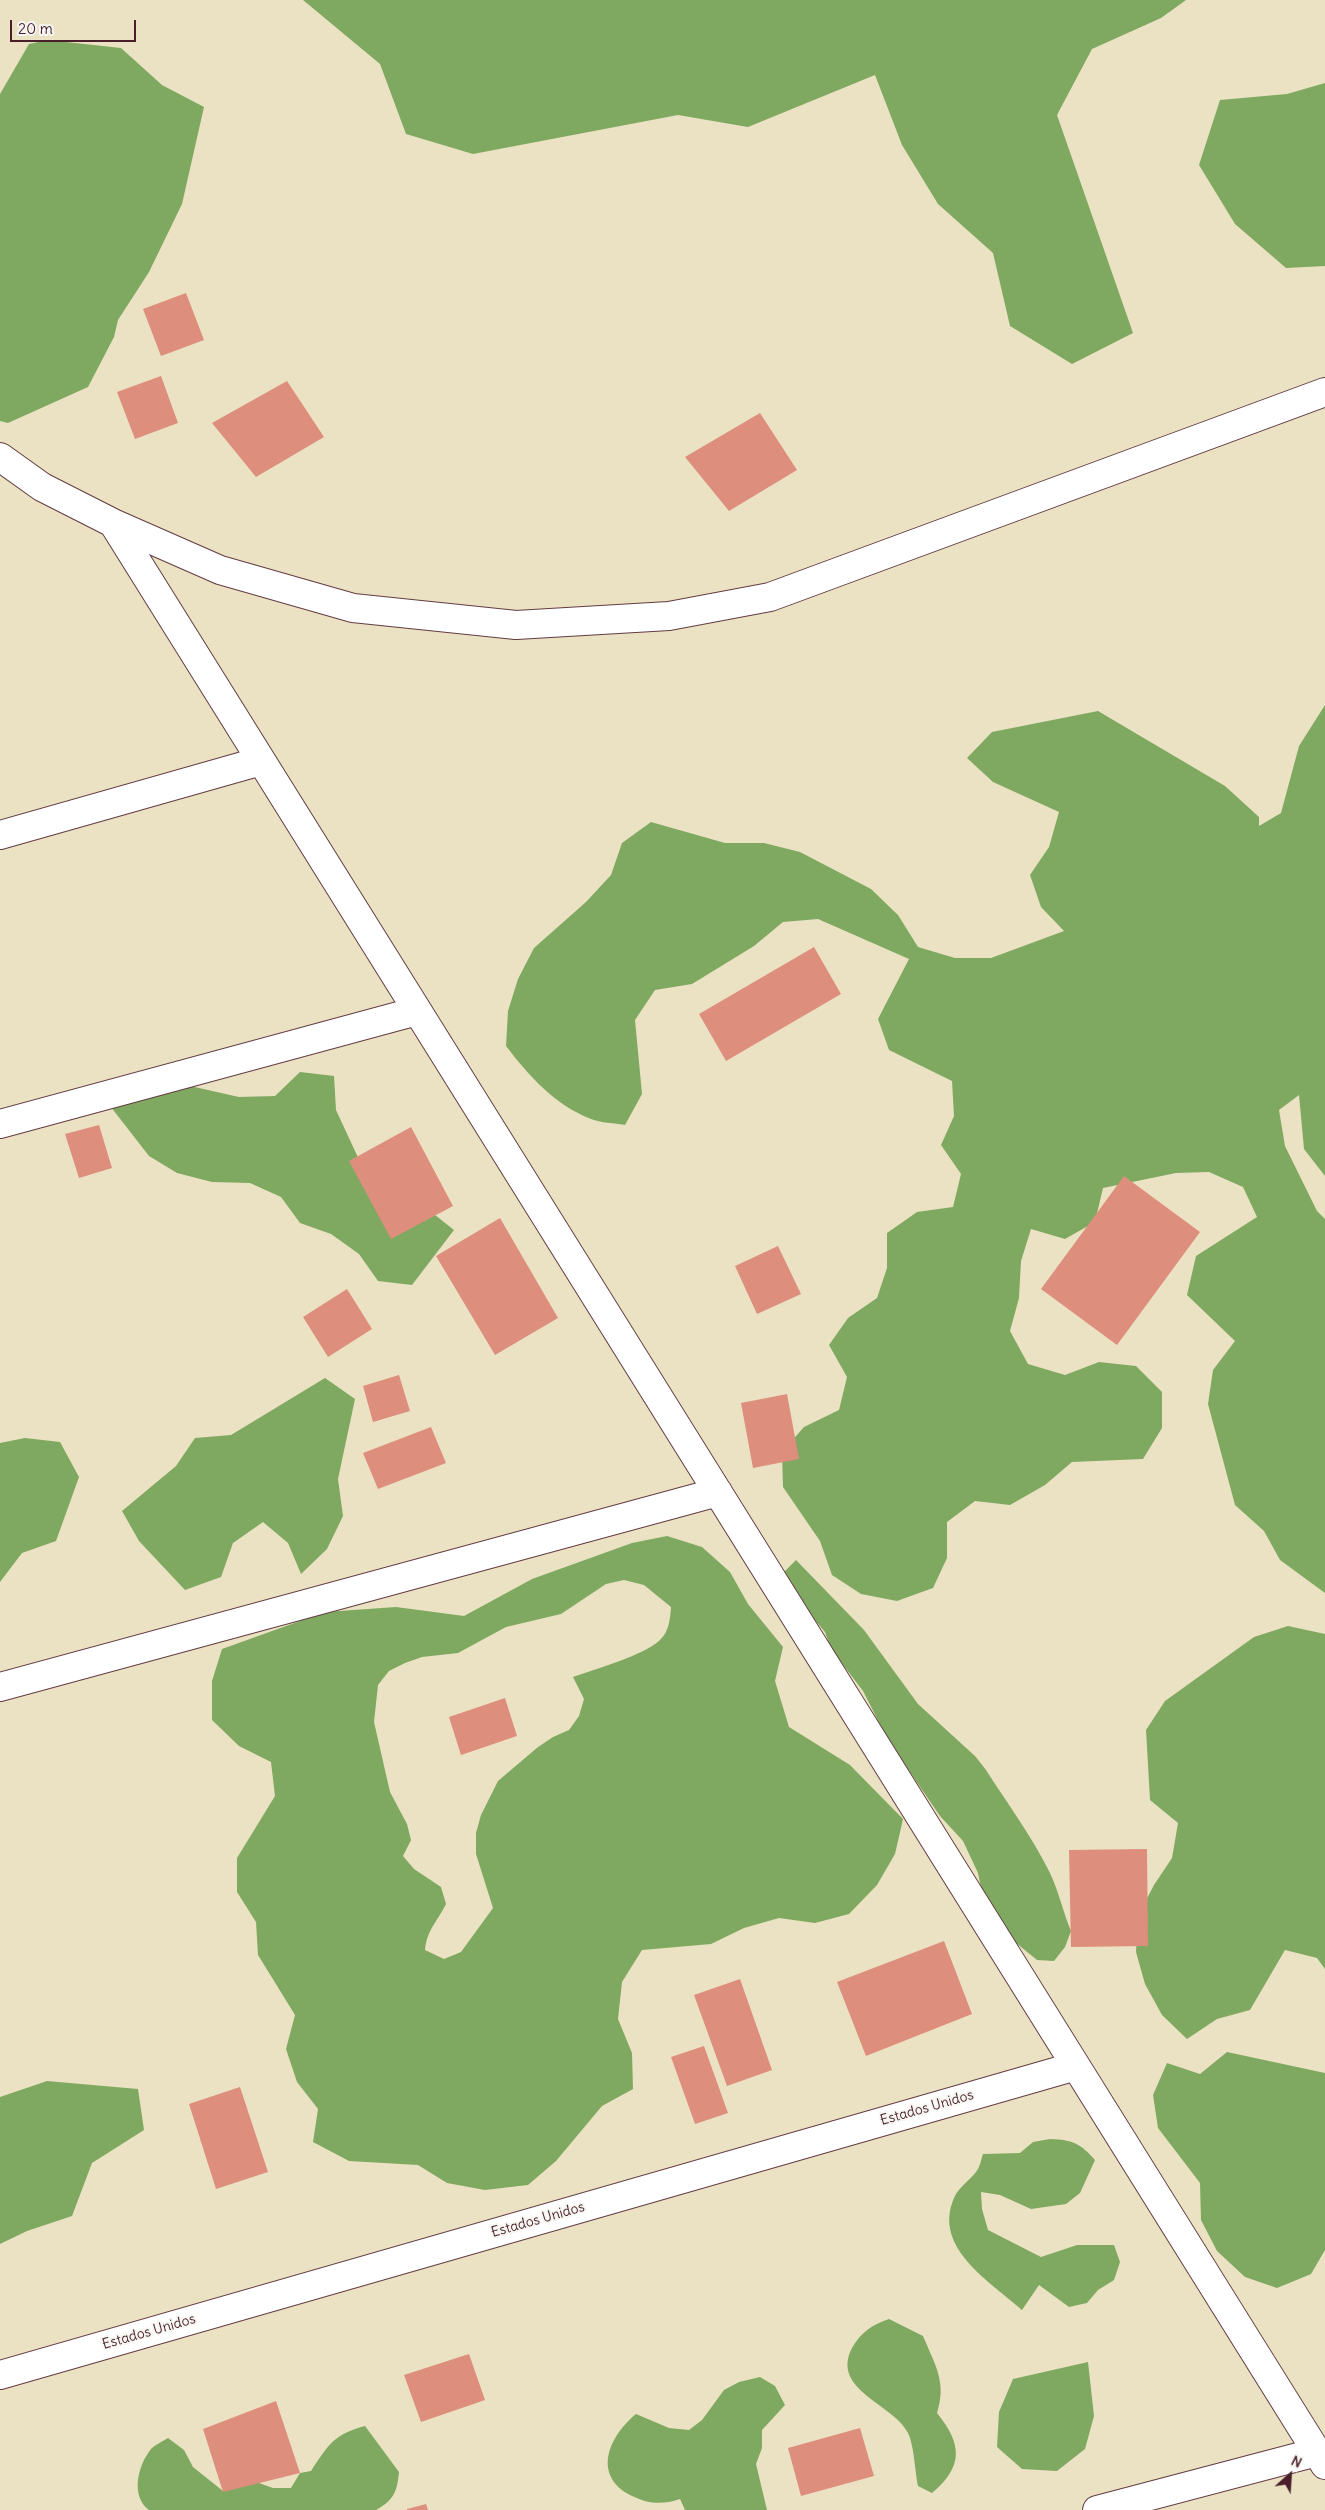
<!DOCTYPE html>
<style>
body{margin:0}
#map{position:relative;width:1325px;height:2510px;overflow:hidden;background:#ebe2c3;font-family:Delius,sans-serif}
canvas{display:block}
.north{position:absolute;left:1265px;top:2450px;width:50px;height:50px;-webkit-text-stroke:4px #f6f6f2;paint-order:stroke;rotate:26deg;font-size:14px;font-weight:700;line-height:20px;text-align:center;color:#4a1f2b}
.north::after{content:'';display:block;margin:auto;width:18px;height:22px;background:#4a1f2b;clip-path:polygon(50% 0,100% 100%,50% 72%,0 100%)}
.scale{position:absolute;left:10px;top:20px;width:126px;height:22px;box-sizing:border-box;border:2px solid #4a1f2b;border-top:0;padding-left:6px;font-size:15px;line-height:18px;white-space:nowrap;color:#4a1f2b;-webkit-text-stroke:4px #f6f6f2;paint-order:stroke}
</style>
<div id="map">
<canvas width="1325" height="2510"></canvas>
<div class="north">N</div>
<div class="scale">20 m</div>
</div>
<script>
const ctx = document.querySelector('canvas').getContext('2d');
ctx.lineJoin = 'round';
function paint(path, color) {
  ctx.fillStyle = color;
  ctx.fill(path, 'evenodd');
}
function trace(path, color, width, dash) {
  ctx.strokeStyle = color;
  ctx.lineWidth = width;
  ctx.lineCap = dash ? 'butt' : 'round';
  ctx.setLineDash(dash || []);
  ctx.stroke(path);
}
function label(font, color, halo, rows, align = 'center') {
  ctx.font = font + ' Delius,sans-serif';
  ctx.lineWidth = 4;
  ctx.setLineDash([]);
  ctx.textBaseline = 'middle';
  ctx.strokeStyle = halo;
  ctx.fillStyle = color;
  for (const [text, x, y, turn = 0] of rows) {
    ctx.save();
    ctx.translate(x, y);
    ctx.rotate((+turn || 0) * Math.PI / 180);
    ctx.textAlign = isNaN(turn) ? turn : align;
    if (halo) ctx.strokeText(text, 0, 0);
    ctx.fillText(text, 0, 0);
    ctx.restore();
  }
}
paint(new Path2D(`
 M303 0H1186L1161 18 1092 49 1057 115 1133 333 1072 364 1010 326 993 253 938 204 902 145 875 75 748 127 678 115 473 154 406 134 380 64Z
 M48 40 121 48 162 85 204 107 182 204 149 272 118 320 114 337 88 387 8 423 0 421V94L29 44Z
 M1325 83V266L1286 268 1235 224 1199 165 1220 100 1287 94Z
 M1325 705V1176L1304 1149 1299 1095 1279 1110 1285 1146 1317 1211 1325 1219V1593L1280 1560 1264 1531 1235 1505 1208 1404 1213 1370 1235 1341 1187 1295 1196 1256 1257 1217 1243 1187 1209 1172 1176 1173 1103 1188 1095 1222 1065 1239 1031 1229 1021 1261 1019 1298 1010 1331 1028 1364 1065 1375 1099 1362 1136 1366 1162 1392V1428L1143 1459 1072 1462 1045 1485 1010 1505 975 1501 947 1522V1558L933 1588 897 1601 861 1594 832 1575 820 1541 783 1487 782 1452 804 1427 839 1410 847 1377 829 1345 848 1318 877 1298 887 1268V1233L917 1212 953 1207 961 1174 941 1145 954 1116 952 1081 889 1050 878 1019 909 959 818 919 783 922 754 946 692 984 655 990 635 1020 642 1094 625 1125C614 1123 601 1123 591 1119 555 1105 529 1076 506 1046L508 1011 518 979 534 948 586 902 611 875 622 843 651 822 725 843H764L800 852 871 889 898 915 918 947 955 958H991L1064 931 1041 907 1030 875 1049 847 1059 812 993 782 967 758 992 732 1098 711 1225 786 1259 817V826L1281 813 1299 746Z
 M300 1072 334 1076 336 1110 368 1179 425 1207 454 1230 412 1285 378 1281 359 1254 331 1234 300 1223 281 1197 250 1183 212 1182 177 1173 149 1156 107 1102 168 1081 239 1097 275 1096Z
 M325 1378 355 1399 338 1479 343 1516 327 1549 301 1574 288 1543 263 1522 233 1543 221 1577 185 1590 139 1541 122 1511 176 1466 195 1438 231 1435Z
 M25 1438 60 1442 79 1477 56 1541 22 1553 0 1582V1443Z
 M667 1536 702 1547 730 1572 748 1604 783 1647 775 1681 789 1727 850 1765 903 1819 895 1854 877 1885 849 1914 815 1923 779 1918 744 1928 711 1944 642 1950 622 1982 618 2019 632 2053 633 2089 602 2106 556 2161 528 2185 485 2190 447 2183 418 2165 349 2161 313 2142 318 2109 297 2082 286 2049 295 2015 258 1955 256 1922 237 1892V1858L275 1796 271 1762 239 1746 212 1720V1681L222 1649 325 1612 396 1607 464 1616 532 1579 632 1543ZM624 1580 644 1585 671 1607C670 1620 669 1631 660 1640 645 1655 595 1669 573 1677L584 1699 579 1716 569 1730 553 1737 538 1747 498 1781 481 1815 476 1833V1854L493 1908 461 1952 444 1959 425 1950C427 1930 437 1922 446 1904L441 1887 414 1869 403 1856 411 1840 407 1824 390 1792 374 1722 378 1685 389 1671 405 1663 422 1657 458 1653 506 1627 561 1614 606 1584Z
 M796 1560 864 1630 918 1704 975 1756 986 1770C1007 1803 1033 1838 1050 1873 1059 1892 1063 1912 1071 1931L1065 1947 1054 1961 1037 1960 1010 1938 982 1893 978 1873 963 1841 940 1816 888 1740 863 1691 831 1649 825 1632 801 1604 783 1573Z
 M1288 1626 1325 1634V1969L1317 1958 1285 1950 1250 2010 1217 2019 1187 2039 1162 2015 1145 1984 1136 1952 1138 1916 1154 1885 1172 1858 1178 1823 1150 1800 1146 1730 1165 1701 1254 1637Z
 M1227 2052 1325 2073V2250L1311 2274 1277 2288 1245 2277 1217 2251 1201 2220 1200 2183 1158 2128 1153 2095 1167 2063 1200 2074Z
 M47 2081 138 2089 144 2130 92 2163 72 2216 27 2231 0 2244V2097Z
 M1050 2139C1073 2140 1080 2143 1095 2160L1080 2193 1066 2204 1031 2209 1000 2195 981 2192 982 2209 988 2230 1041 2257 1077 2245H1114L1120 2262 1114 2280 1098 2290 1087 2303 1069 2307 1039 2285 1022 2310C991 2282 932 2248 954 2198 958 2188 970 2180 976 2172 980 2167 981 2160 983 2154L1020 2153 1033 2142Z
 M889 2319 923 2336C935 2365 947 2382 937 2413 963 2445 963 2467 932 2493L918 2486C915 2471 914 2445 908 2433 894 2404 830 2390 852 2348 861 2332 872 2325 889 2319Z
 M1088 2362 1094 2416 1085 2449 1057 2471 1022 2469 997 2447 999 2412 1013 2379Z
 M760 2377 775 2386 785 2405 762 2430V2448L756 2464 767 2510H685L680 2499C662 2505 649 2504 632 2496 591 2476 609 2436 636 2414L669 2428 689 2430 702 2420 724 2390 739 2382Z
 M365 2426 399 2472C397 2492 394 2500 376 2510H149C130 2496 138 2465 151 2449 155 2445 163 2441 168 2438L184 2450 193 2467 223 2491 256 2482 273 2488H291L300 2473 311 2471C328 2445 334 2434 365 2426Z`), '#7fa960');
paint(new Path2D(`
 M186 293 204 340 161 356 143 309Z
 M161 376 178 423 135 439 117 392Z
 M287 381 324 437 256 477 212 423Z
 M760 413 797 470 729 511 685 457Z
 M814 947 841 994 726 1061 699 1014Z
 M99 1125 112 1168 79 1178 65 1134Z
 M411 1127 453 1206 391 1239 349 1161Z
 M1124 1176 1200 1232 1117 1345 1041 1289Z
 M500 1218 558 1318 495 1355 436 1256Z
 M778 1246 801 1294 757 1314 735 1266Z
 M347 1289 372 1329 328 1357 303 1317Z
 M399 1375 410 1411 373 1422 363 1386Z
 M787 1394 799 1459 753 1468 741 1403Z
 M431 1427 446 1463 378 1489 363 1453Z
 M505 1698 517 1736 461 1755 449 1717Z
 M1147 1849 1148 1946 1071 1947 1069 1850Z
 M944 1941 972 2014 866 2056 837 1982Z
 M740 1979 772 2070 727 2086 694 1995Z
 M704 2046 728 2113 695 2124 671 2057Z
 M240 2087 268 2172 216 2189 189 2104Z
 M469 2354 485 2400 421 2422 404 2375Z
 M276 2401 300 2473 223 2492 203 2429Z
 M860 2428 874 2476 801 2496 788 2448Z
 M426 2504 428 2510H407V2509Z`), '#dd8e7d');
const minor = new Path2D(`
 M0 457 42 487 113 523 220 570 353 608 516 625 669 616 770 597 1325 392
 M113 523 1325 2465
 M0 835 261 761
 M0 1124 417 1011
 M0 1687 718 1492
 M0 2375 1076 2066
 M1097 2510 1317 2452`);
trace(minor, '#623c42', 30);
trace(minor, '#fff', 28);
label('14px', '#4a1f2b', '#f6f6f2', [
 ["Estados Unidos",927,2108,-16],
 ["Estados Unidos",538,2220,-16],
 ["Estados Unidos",149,2332,-16]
]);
</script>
